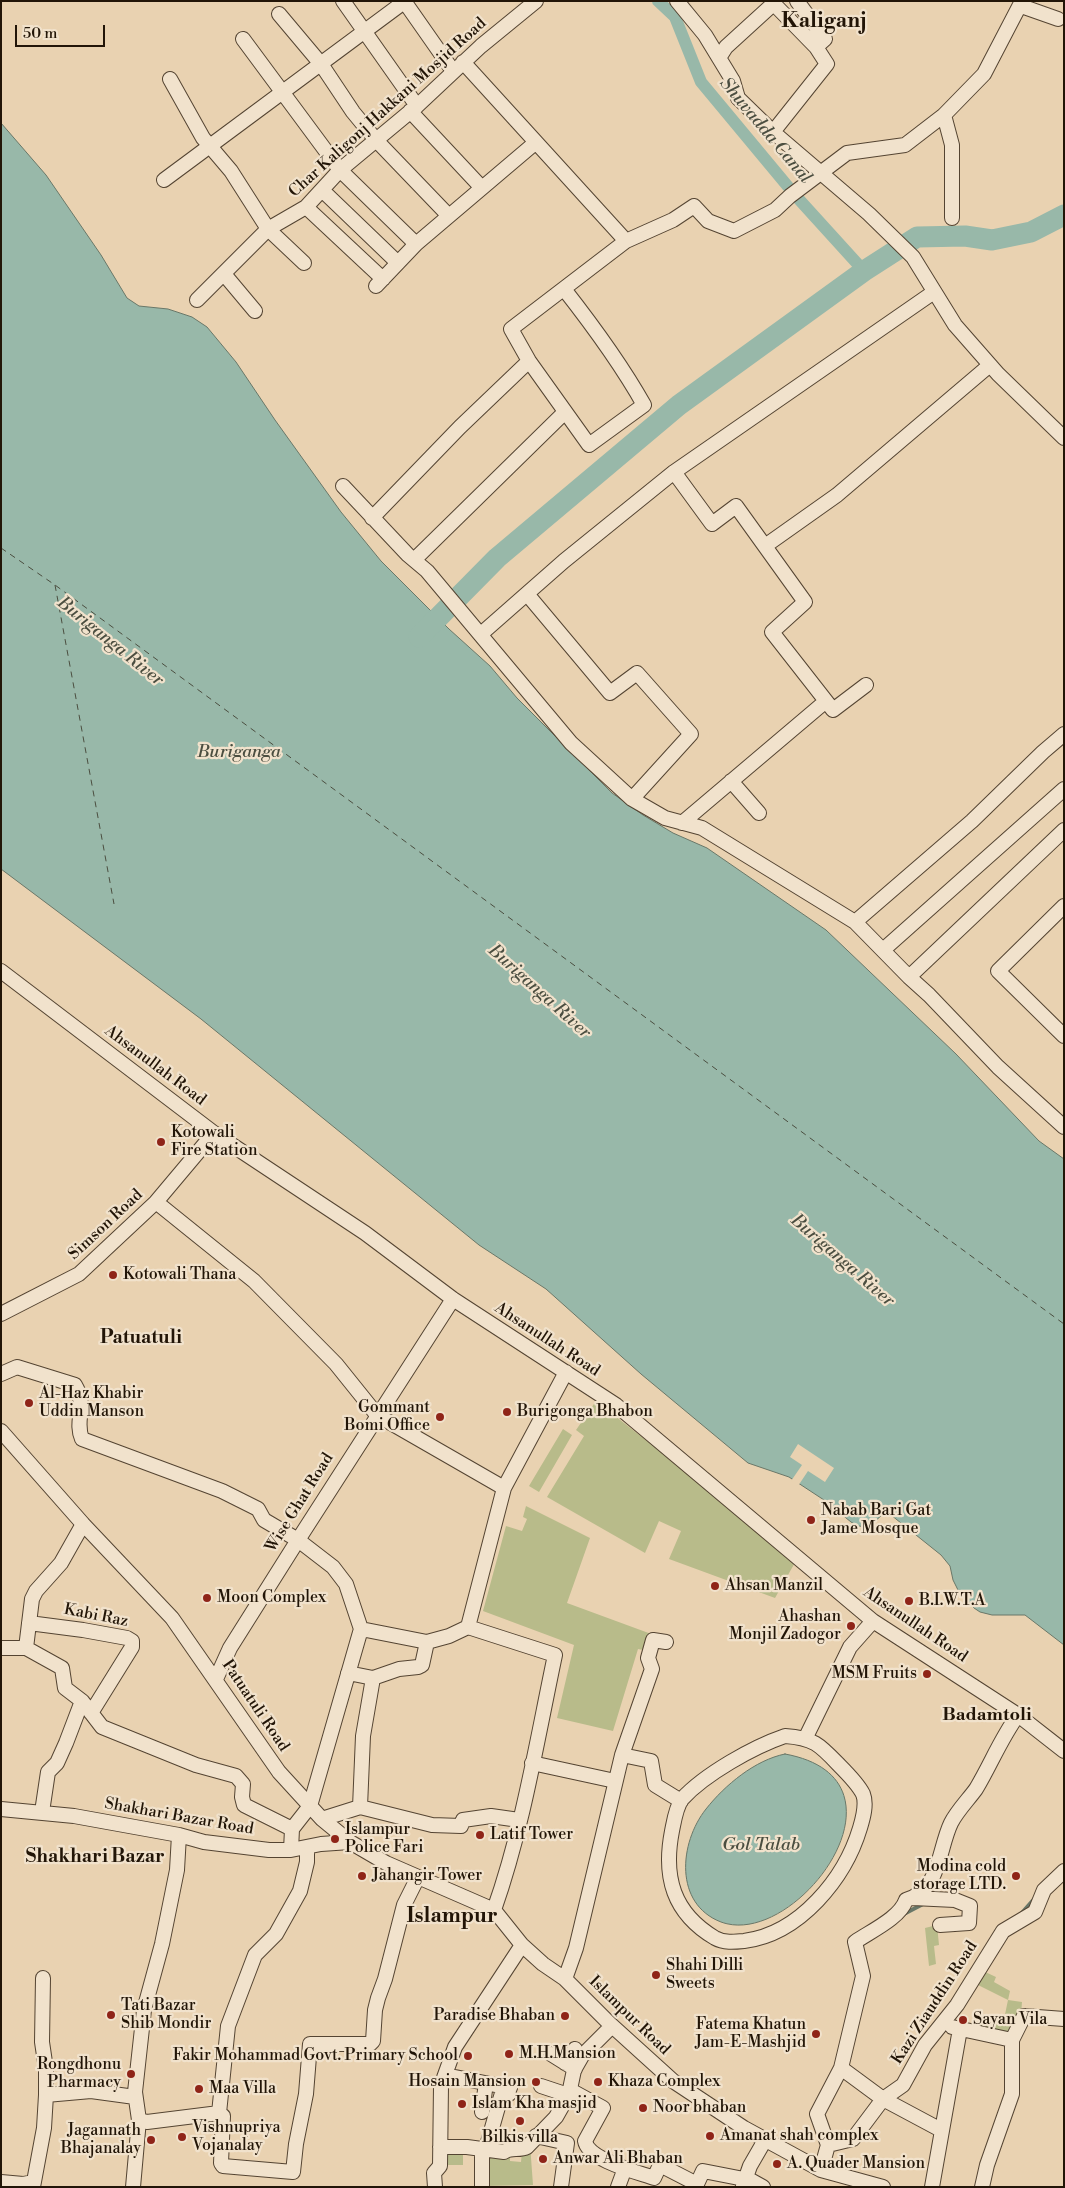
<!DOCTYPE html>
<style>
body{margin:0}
#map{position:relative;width:1065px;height:2188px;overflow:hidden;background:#e9d2b1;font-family:"Libre Bodoni",serif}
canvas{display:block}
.frame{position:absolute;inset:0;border:2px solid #221507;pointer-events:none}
.scale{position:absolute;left:15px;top:25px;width:90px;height:22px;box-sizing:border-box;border:2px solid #221507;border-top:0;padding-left:6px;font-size:15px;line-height:18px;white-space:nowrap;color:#221507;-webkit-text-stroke:4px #f1e2cc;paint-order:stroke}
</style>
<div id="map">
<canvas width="1065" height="2188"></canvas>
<div class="frame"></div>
<div class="scale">50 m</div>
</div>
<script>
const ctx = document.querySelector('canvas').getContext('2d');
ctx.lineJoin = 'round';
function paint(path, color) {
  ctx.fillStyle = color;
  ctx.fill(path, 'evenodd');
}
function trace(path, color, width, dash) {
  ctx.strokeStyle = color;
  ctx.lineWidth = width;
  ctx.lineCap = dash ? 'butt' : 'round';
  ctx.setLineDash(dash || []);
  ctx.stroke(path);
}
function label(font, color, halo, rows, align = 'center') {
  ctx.font = font + ' "Libre Bodoni",serif';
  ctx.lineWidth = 4.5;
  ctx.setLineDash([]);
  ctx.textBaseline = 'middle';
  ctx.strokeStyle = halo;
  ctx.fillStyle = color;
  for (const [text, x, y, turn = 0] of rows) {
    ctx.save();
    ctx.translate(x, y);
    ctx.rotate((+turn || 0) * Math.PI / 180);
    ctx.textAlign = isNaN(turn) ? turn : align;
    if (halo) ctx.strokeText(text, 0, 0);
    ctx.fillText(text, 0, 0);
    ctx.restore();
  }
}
paint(new Path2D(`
 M596 1401 797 1559 775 1598 669 1559 681 1531 659 1521 645 1553 547 1497 584 1436 576 1430Z
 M563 1429 572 1435 539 1492 529 1486Z
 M526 1506 590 1538 567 1603 654 1635 648 1651 638 1649 613 1731 557 1718 574 1645 483 1611 506 1526 522 1531 527 1519 523 1517Z
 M937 1925 939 1945 934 1946 936 1964 929 1966 925 1928Z
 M981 1970 996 1977 994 1982 1010 1991 1008 2000 1022 2002 1021 2014 1010 2038 975 2030 979 2017 990 2023 1003 2024 1008 2000 972 1982Z
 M530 2144 533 2185 484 2186V2151H510V2161L521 2162 522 2151Z
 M441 2150H463V2165H441Z`), '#b8bb8a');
const water = new Path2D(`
 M1 123 46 175 101 255 127 298 139 306 168 309 192 317 207 327 236 362 275 420 341 512 381 561 449 629 490 666 517 698 612 793 643 815 673 833 707 848 826 930 956 1054 1039 1141 1064 1159V1645L1025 1615H992L980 1612 974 1608 958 1590 953 1580 950 1566 941 1555 886 1511 869 1527 858 1526 851 1522 824 1500 789 1477 748 1463 641 1374 546 1289 479 1245 201 1019 1 869Z
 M785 1754C923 1779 796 1950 721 1922 674 1904 679 1843 706 1809 725 1785 755 1760 785 1754Z`);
paint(water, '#98b8a9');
trace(water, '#697768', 1);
paint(new Path2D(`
 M798 1444 834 1468 825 1482 808 1471 798 1486 791 1481 802 1465 790 1457Z`), '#e9d2b1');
trace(new Path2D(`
 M902 1915 925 1903
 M1020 1915 1035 1898`), '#697768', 4);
trace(new Path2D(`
 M658 1 675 17 701 82 795 195 864 271`), '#98b8a9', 12);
trace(new Path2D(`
 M419 637 497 558 679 405 864 271 917 237 965 236 992 240 1031 232 1064 215`), '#98b8a9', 21);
trace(new Path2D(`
 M1 548 55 585 1064 1324
 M55 585 114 904`), '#4b4e40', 1, [6, 5]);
const minor = new Path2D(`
 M343 1 417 106
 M404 1 453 71
 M677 1 705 35 733 81 738 98 773 132 869 214 913 257 955 325 998 374 1064 438
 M797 1 825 39 816 47
 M1021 6 1058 19
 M279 14 321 64 353 112 376 140 449 216
 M243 39 340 170 416 244
 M719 58 726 47 772 5H775L816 47 827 64 773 132
 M463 62 626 241
 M170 79 203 138 231 171 268 229 304 263
 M410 111 482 188
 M944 115 952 145V218
 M164 180 404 2
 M322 190 398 263
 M306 207 383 279
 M224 274 255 311
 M376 286 416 244 535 143
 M564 289C593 326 621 364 644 405L589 445 529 361 511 329 626 241 673 220 694 206 708 221 734 231 775 210 790 196 847 153 905 145 944 115 984 74 1022 1
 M197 300 268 229 306 207 340 170 417 106 481 46 536 1
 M674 472 712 524 736 506 805 602 772 632 833 710 866 685
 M343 486 408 555 427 571 571 743 632 799 665 818 702 828 855 922 909 977 929 995 998 1067 1064 1127
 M372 518 460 427 529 361
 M765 546 837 495 990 365
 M414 560 565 412
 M527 594 610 693 637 673 691 734 632 799
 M481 634 564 561 674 472 934 292
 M731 781 759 813
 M682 823 826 701
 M1064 906 998 971 1064 1036
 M855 922 972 821 1043 752 1064 734
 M883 950 1064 789
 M1 971 214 1133 365 1233 453 1299 616 1405 873 1621 1018 1715 1064 1751
 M909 977 1064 830
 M156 1202 254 1281 336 1364 377 1415 504 1488
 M1 1314 79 1274 156 1202 214 1133
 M1 1374 17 1367 75 1385C88 1407 74 1420 82 1439L222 1491 258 1509 264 1520 298 1540 333 1567 346 1584 361 1629 310 1806 292 1829 291 1850
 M1 1431 83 1524 172 1618 279 1772 322 1819 350 1842 386 1863 494 1910 522 1945 543 1964 565 1979 609 2023 673 2081 744 2128 821 2170 883 2187
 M29 1623 83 1630 127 1638 132 1641V1647L91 1713
 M361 1629 427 1642 449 1636 468 1627
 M1 1648H26L62 1668 65 1688 82 1701 102 1727 196 1765 236 1776 243 1784 242 1797 244 1805 292 1829
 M26 1648 32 1599 36 1591 61 1563 83 1524
 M348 1673 373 1678 399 1669 418 1667 422 1665 427 1642
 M216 1679 230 1648 298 1540 453 1299
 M785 1736C814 1738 820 1745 839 1765 847 1773 858 1784 863 1794 867 1804 863 1818 860 1828 845 1878 800 1934 744 1941 734 1942 724 1943 715 1938 673 1913 663 1877 672 1831 674 1821 676 1807 682 1799 705 1774 753 1747 785 1736Z
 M806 1737 850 1647 873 1621
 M622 1755 651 1761 655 1785 681 1801
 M532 1763 615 1781
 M360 1807 363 1736 373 1678
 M1 1809 74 1816 179 1835 204 1842 269 1850H291L321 1844 350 1842
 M42 1812 48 1772 57 1763 66 1743 82 1701
 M322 1819 360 1807 432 1825 461 1826 463 1820 491 1816 519 1820
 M307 1847V1862L300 1891 276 1934 255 1955 228 2026 219 2113 223 2116 221 2163 223 2166 293 2172 296 2144 306 2094 310 2044H370L373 2041 375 2010 378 1998 385 1979 404 1905 418 1877
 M913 1898 955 1900 970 1906 969 1923 940 1925
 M494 1910C523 1828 537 1740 555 1655L468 1627 504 1488 566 1372
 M565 1979 576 1948 622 1755 652 1669 648 1658 653 1640 666 1642
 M952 2027 1012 2040
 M551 2054 575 2069
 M565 2063 575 2049
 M841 2068 883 2099 941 2130
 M445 2075 510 2088
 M541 2086 568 2095
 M570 2090 603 2108 585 2141C588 2160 637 2172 654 2178L660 2165 697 2184 703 2171 744 2179
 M46 2095 91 2091 135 2097
 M482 2112 486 2083
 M139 2120 147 2122 219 2113
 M536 2136 567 2143 561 2187
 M828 2145 853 2139 883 2099 903 2085 925 2045 957 2005 1003 1931 1035 1912 1044 1890 1064 1871
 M440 2147H467L504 2152C511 2147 519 2151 527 2147L556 2117 569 2094 574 2070 582 2056 612 2026
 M486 2149 502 2093 509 2094
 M821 2170 828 2145 817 2114 841 2068 863 1976 855 1942C871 1931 900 1918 906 1900 941 1889 938 1850 951 1823 957 1811 968 1800 976 1789 991 1764 1001 1738 1018 1715
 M745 2177 763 2187
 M1 2182 23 2184 34 2182
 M743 2186 750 2166 765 2140
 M33 2187 44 2128 46 2095V2069L42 2042 43 1978
 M133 2187 139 2120 135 2092 144 2010 162 1944 177 1870 179 1835
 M435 2187 434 2173 440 2166 441 2086 455 2047 522 1945
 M482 2187V2149
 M618 2187 625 2168
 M932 2187 960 2029
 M982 2187 987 2165 1012 2094V2040L1024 2016 1064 2019`);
trace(minor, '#544432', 16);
trace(minor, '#f1e2cc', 14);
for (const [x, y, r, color] of [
 [161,1142,5,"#8f2418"],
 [113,1275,5,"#8f2418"],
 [29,1403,5,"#8f2418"],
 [507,1412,5,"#8f2418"],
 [440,1417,5,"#8f2418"],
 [811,1520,5,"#8f2418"],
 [715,1586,5,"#8f2418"],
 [207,1598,5,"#8f2418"],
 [909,1601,5,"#8f2418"],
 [851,1626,5,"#8f2418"],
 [927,1674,5,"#8f2418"],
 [480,1835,5,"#8f2418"],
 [335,1839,5,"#8f2418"],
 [362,1876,5,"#8f2418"],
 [1016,1876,5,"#8f2418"],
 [656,1975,5,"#8f2418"],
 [111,2015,5,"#8f2418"],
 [565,2016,5,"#8f2418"],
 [963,2020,5,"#8f2418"],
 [816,2034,5,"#8f2418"],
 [509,2054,5,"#8f2418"],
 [468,2056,5,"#8f2418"],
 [131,2074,5,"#8f2418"],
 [536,2082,5,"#8f2418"],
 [598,2082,5,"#8f2418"],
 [199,2089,5,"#8f2418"],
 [462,2104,5,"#8f2418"],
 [643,2108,5,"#8f2418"],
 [520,2121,5,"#8f2418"],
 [710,2136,5,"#8f2418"],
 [182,2137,5,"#8f2418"],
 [151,2140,5,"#8f2418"],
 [543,2159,5,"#8f2418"],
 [777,2164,5,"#8f2418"]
]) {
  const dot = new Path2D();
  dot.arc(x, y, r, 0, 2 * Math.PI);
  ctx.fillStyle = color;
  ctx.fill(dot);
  trace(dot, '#f1e2cc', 2);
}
label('16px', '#221507', '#f1e2cc', [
 ["Char Kaligonj Hakkani Mosjid Road",388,108,-42],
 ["Ahsanullah Road",155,1066,37],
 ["Simson Road",106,1225,-43],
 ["Ahsanullah Road",547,1340,33],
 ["Wise Ghat Road",300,1503,-58],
 ["Kabi Raz",96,1616,11],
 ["Ahsanullah Road",915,1625,34],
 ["Patuatuli Road",255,1706,56],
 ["Shakhari Bazar Road",179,1817,10],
 ["Kazi Ziauddin Road",935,2003,-57],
 ["Islampur Road",629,2016,44]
]);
label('16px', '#221507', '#f1e2cc', [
 ["Kotowali",171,1133],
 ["Fire Station",171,1151],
 ["Kotowali Thana",123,1275],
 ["Al-Haz Khabir",39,1394],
 ["Uddin Manson",39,1412],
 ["Gommant",430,1408,"right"],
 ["Bomi Office",430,1426,"right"],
 ["Burigonga Bhabon",517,1412],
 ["Nabab Bari Gat",821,1511],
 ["Jame Mosque",821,1529],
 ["Ahsan Manzil",725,1586],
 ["Moon Complex",217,1598],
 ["B.I.W.T.A",919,1601],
 ["Ahashan",841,1617,"right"],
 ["Monjil Zadogor",841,1635,"right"],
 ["MSM Fruits",917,1674,"right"],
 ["Islampur",345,1830],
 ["Police Fari",345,1848],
 ["Latif Tower",490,1835],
 ["Modina cold",1006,1867,"right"],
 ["storage LTD.",1006,1885,"right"],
 ["Jahangir Tower",372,1876],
 ["Shahi Dilli",666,1966],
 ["Sweets",666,1984],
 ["Tati Bazar",121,2006],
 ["Shib Mondir",121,2024],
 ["Paradise Bhaban",555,2016,"right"],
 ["Sayan Vila",973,2020],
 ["Fatema Khatun",806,2025,"right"],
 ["Jam-E-Mashjid",806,2043,"right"],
 ["M.H.Mansion",519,2054],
 ["Fakir Mohammad Govt. Primary School",458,2056,"right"],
 ["Rongdhonu",121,2065,"right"],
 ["Pharmacy",121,2083,"right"],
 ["Hosain Mansion",526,2082,"right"],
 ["Khaza Complex",608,2082],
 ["Maa Villa",209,2089],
 ["Islam Kha masjid",472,2104],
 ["Noor bhaban",653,2108],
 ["Vishnupriya",192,2128],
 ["Vojanalay",192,2146],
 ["Jagannath",141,2131,"right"],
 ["Bhajanalay",141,2149,"right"],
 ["Amanat shah complex",720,2136],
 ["Bilkis villa",520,2138,"center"],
 ["Anwar Ali Bhaban",553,2159],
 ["A. Quader Mansion",787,2164]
], 'left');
label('italic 18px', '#4b4e40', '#f1e2cc', [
 ["Shuvadda Canal",765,131,50],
 ["Buriganga River",110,642,39],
 ["Buriganga",239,753],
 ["Buriganga River",539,992,42],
 ["Buriganga River",842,1261,41],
 ["Gol Talab",761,1846]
]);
label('bold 18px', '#221507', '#f1e2cc', [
 ["Badamtoli",987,1716]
]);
label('bold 19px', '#221507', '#f1e2cc', [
 ["Patuatuli",141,1338],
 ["Shakhari Bazar",95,1857]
]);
label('bold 21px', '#221507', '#f1e2cc', [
 ["Kaliganj",824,22],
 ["Islampur",452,1917]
]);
</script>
